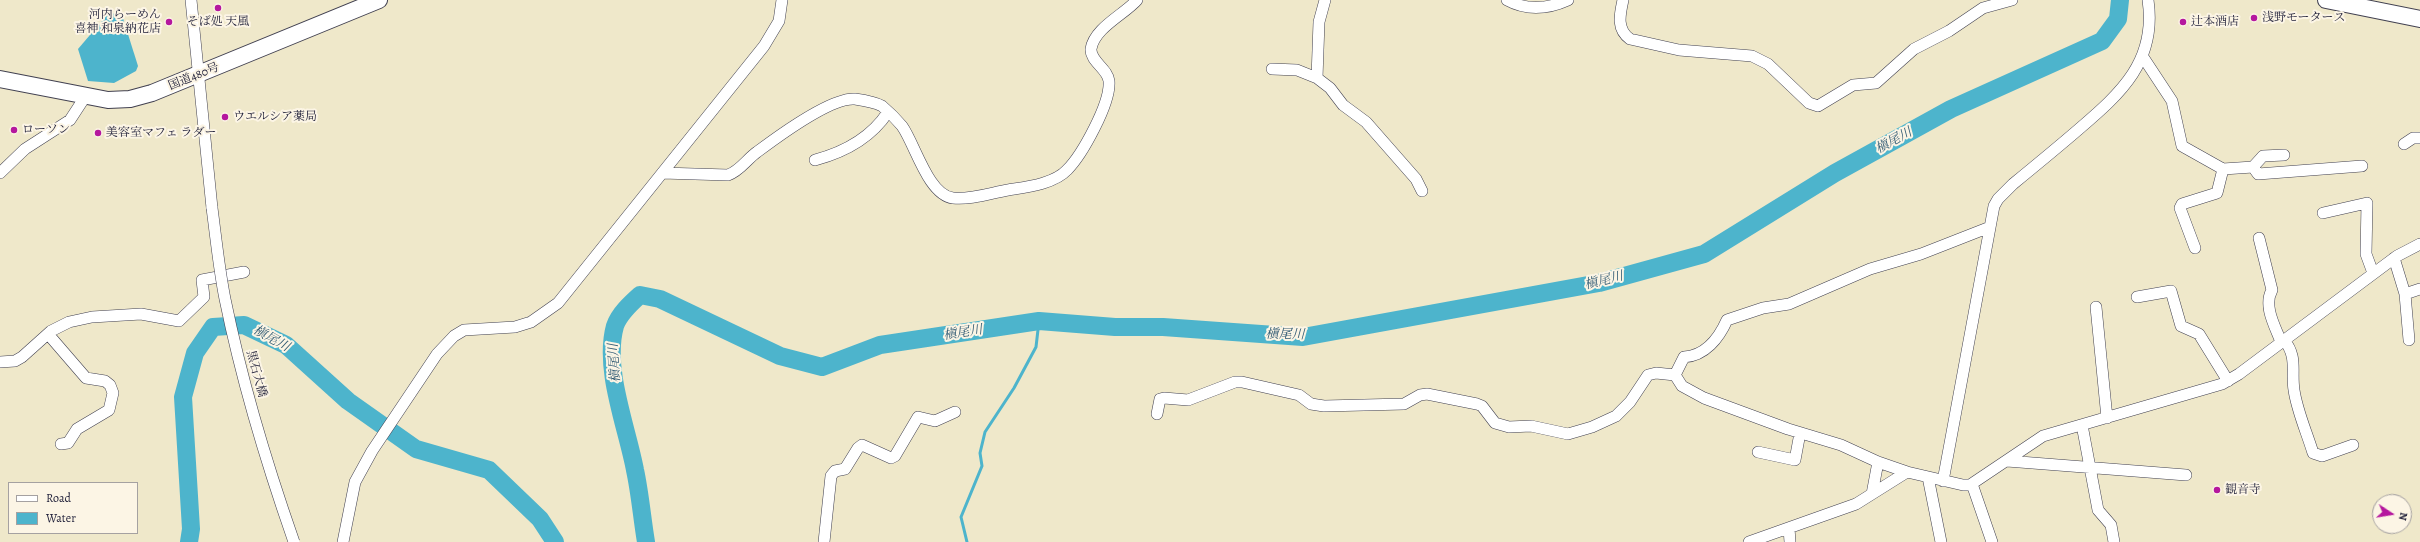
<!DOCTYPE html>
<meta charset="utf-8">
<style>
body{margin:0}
#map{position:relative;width:2420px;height:542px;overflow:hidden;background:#efe8ca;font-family:Alegreya,serif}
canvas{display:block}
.legend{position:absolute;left:8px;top:482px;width:130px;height:52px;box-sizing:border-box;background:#fcf5e5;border:1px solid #a5a1a1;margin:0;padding:5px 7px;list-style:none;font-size:12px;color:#22223b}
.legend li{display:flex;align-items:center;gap:8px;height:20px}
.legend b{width:20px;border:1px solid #a5a1a1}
.north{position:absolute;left:2372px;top:494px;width:40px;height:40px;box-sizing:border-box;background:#fcf5e5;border:1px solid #a5a1a1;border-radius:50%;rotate:102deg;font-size:11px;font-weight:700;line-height:16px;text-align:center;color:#22223b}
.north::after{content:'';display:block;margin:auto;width:14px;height:18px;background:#b5179e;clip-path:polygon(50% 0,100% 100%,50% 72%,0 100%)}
</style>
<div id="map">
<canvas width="2420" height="542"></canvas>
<ul class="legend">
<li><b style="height:5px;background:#fff"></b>Road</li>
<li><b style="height:11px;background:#4db4cc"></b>Water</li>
</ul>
<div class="north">N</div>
</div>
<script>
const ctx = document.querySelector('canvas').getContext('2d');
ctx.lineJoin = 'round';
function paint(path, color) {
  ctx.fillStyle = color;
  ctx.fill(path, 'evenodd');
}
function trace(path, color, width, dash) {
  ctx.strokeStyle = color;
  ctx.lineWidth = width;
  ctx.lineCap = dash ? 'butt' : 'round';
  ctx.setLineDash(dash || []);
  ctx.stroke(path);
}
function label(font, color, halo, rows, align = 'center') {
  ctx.font = font + ' Alegreya,"Noto Serif JP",serif';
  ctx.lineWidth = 4;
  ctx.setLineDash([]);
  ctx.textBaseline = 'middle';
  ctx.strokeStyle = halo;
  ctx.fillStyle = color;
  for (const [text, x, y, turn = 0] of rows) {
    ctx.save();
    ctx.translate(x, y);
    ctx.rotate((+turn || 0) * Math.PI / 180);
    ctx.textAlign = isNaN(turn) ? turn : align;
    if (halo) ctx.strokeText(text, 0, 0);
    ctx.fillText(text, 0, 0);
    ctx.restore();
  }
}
paint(new Path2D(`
 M121 12 138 66 136 71 114 83 88 81 78 49 107 15Z`), '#4db4cc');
trace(new Path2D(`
 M967 542 961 517 982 466 980 453 985 432 1014 388 1036 347 1039 321`), '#4db4cc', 3);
trace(new Path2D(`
 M189 542 191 529 183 397 195 353 213 327 244 325 286 345 348 401 416 449 489 470 540 519 555 542
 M646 542C642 518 640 493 635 470 627 427 603 369 615 326 619 314 631 303 640 295L660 299 780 356 822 367 880 345 1039 321 1115 327H1163L1303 337 1599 283 1704 254 1835 173 1951 109 2102 41 2118 19 2120 0`), '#4db4cc', 18);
const minor = new Path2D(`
 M191 0 212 208
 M1507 0C1527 11 1548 9 1568 0
 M1623 0C1620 14 1616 29 1630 39L1679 50 1752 56 1768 64 1809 103 1818 106 1853 85 1876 83 1914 49 1949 31 1983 8 2012 0
 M2143 57 2172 101 2182 146 2223 169
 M1272 69 1297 70 1317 78 1330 88 1343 105 1366 122 1416 179 1422 191
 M1317 78 1319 22 1325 0
 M2404 144 2413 138H2420
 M815 160C845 152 871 138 888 112
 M2253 167 2263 156 2284 155
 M0 173 25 149 70 120 85 97
 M662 173 728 175C740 171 747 159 757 152 777 137 831 97 855 99 862 100 875 102 882 106 888 111 897 120 902 126 915 144 928 195 953 198 970 200 991 193 1008 190 1026 187 1054 184 1067 170 1082 155 1111 103 1109 81 1108 69 1090 61 1091 49 1094 28 1125 14 1137 0
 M2323 213 2367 203 2366 254 2373 273
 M2259 238 2272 290C2263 306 2275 326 2281 342
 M2195 248 2180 208 2182 204 2217 193 2223 169 2253 167 2258 174 2362 166
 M2394 258 2405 294 2409 340
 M2405 294 2420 289
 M2137 297 2171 291 2181 326 2199 334 2228 381
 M2096 307 2107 418
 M48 334 86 378 105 381 110 385 113 393 109 410 77 429 68 443 61 444
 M2284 340C2298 357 2291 371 2294 390 2297 411 2307 433 2313 453L2322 456 2353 445
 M0 362 15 361 22 357 51 331 69 322 92 317 141 314 179 321 204 297 202 280 244 272
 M1675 375 1684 357C1705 356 1719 338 1727 320L1763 308 1789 304 1870 269 1921 254 1990 227
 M1675 375 1682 386 1704 398 1788 429 1841 445 1878 462 1907 472
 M1157 414 1160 399 1164 398 1188 400 1235 382H1242L1299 395 1311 404 1324 406 1404 404 1420 395 1427 394 1477 404 1482 406 1495 423 1509 427 1531 426 1568 434 1592 427 1616 416 1630 402 1648 375 1656 373 1675 375
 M2082 425 2098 510 2111 525 2114 542
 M1758 452 1795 460 1800 433
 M2007 461 2186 475
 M1928 477 1941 542
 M1943 481 1994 206 1998 199 2013 184C2035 166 2057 148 2079 129 2121 93 2157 61 2148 0
 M1972 484 1992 542
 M1872 494 1878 462
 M1789 528 1790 542
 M343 542 355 482 372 451 437 354 454 336 464 330 515 327 531 322 558 303 764 46 779 21 782 0
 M824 542 831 476 835 471 845 469 858 448 862 445 891 458 895 456 918 417 935 421 955 412
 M1749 542 1856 504 1907 472 1963 485H1970L2043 436 2222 384 2239 374 2397 256 2420 244`);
const highway = new Path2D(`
 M2326 0 2420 19
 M0 79 108 100 130 99 152 93 379 0`);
trace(minor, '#414050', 12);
trace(highway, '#414050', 18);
trace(minor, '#fff', 11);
trace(highway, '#fff', 16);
const minorBridge = new Path2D(`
 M212 208C216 238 219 269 225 299 242 382 266 462 294 542`);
trace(minorBridge, '#414050', 12, []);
trace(minorBridge, '#fff', 11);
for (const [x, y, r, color] of [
 [218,8,4,"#b5179e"],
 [2254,18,4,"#b5179e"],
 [169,22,4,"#b5179e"],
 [2183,22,4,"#b5179e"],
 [225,117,4,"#b5179e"],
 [14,130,4,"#b5179e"],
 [98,133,4,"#b5179e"],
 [2217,490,4,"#b5179e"]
]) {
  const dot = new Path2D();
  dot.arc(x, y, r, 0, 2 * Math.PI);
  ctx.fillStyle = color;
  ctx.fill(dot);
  trace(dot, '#fcf5e5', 1.5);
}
label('12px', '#22223b', '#fcf5e5', [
 ["河内らーめん",161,15,"right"],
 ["喜神 和泉納花店",161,29,"right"],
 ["浅野モータース",2262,18],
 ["そば処 天風",218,22,"center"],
 ["辻本酒店",2191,22],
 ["ウエルシア薬局",233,117],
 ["ローソン",22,130],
 ["美容室マフェ ラダー",106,133],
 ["観音寺",2225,490]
], 'left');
label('12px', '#22223b', '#fcf5e5', [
 ["国道480号",194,77,-22],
 ["黒石大橋",256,374,75]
]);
label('italic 13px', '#335c75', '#fcf5e5', [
 ["槇尾川",1894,141,-29],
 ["槇尾川",1604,281,-14],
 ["槇尾川",963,333,-9],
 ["槇尾川",1285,335,1],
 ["槇尾川",271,339,29],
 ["槇尾川",615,363,-94]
]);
</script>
